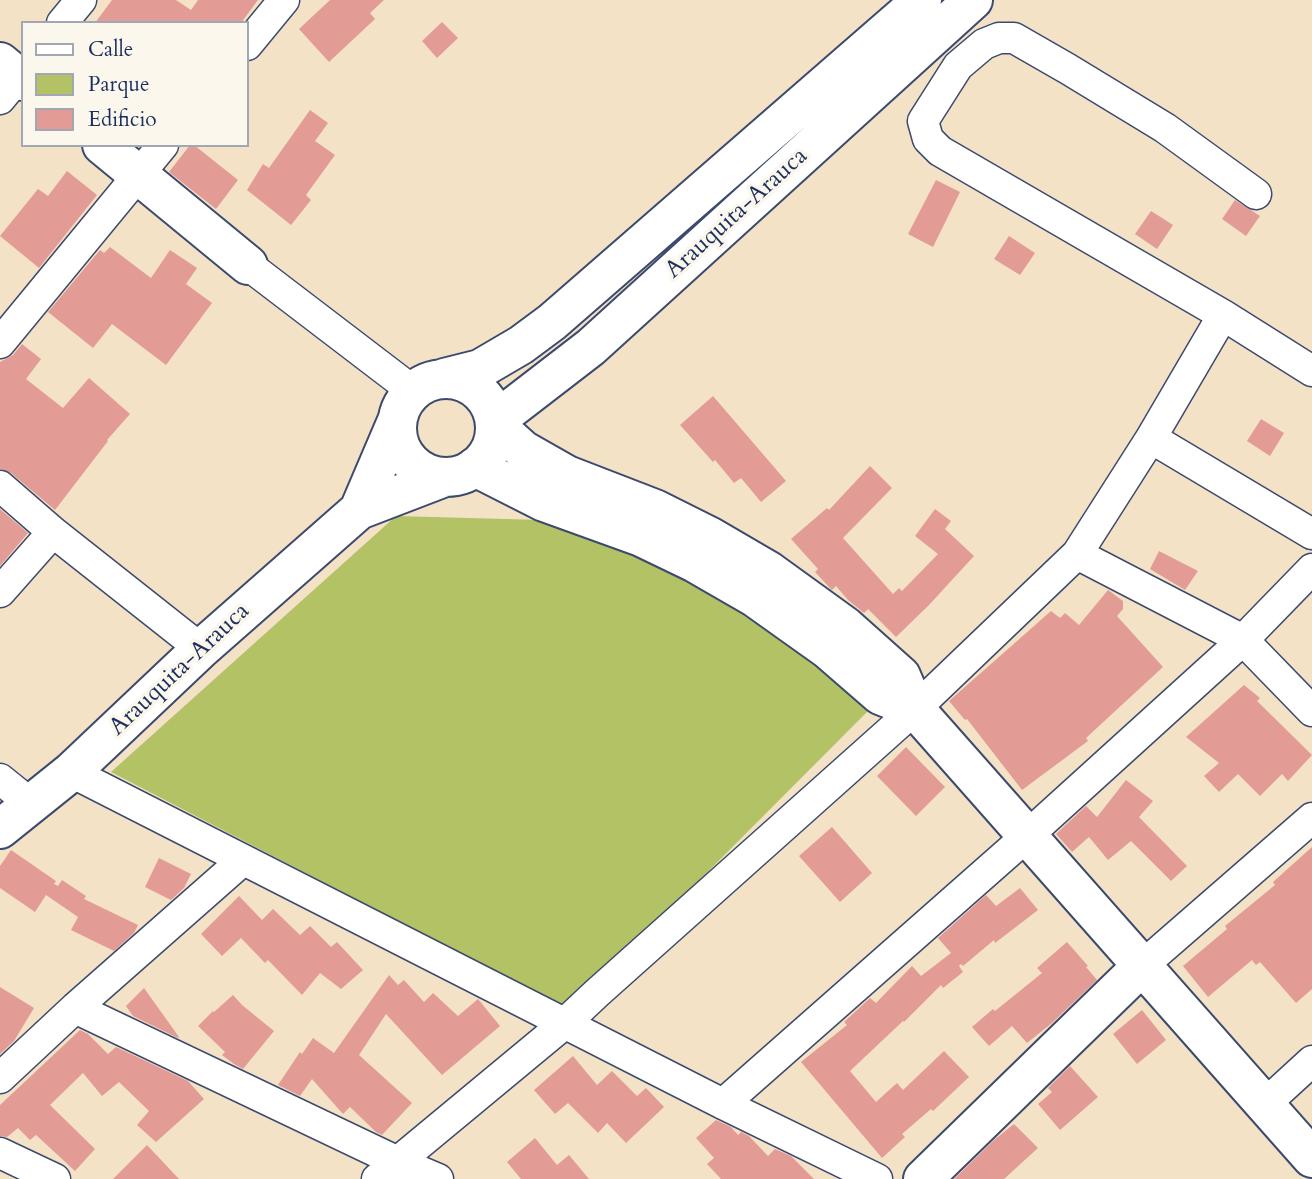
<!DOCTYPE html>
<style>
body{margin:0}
#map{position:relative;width:1312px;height:1179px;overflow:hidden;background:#f4e2c7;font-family:Cardo,serif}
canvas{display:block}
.legend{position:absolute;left:21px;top:21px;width:228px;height:126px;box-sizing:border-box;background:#fbf7ec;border:2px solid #a1a7b3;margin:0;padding:9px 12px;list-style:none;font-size:21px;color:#1b2f5e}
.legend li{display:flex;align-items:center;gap:14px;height:35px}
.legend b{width:35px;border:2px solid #a1a7b3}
</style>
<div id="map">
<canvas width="1312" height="1179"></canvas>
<ul class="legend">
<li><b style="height:9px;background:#fff"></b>Calle</li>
<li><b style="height:19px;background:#b2c265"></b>Parque</li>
<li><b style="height:19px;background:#e39b96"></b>Edificio</li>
</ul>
</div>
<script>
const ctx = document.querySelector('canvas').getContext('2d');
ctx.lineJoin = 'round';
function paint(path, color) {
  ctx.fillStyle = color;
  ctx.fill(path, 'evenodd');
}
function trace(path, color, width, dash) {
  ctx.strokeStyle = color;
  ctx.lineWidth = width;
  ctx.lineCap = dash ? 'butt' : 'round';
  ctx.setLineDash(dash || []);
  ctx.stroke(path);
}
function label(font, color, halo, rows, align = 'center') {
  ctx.font = font + ' Cardo,serif';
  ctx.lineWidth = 7;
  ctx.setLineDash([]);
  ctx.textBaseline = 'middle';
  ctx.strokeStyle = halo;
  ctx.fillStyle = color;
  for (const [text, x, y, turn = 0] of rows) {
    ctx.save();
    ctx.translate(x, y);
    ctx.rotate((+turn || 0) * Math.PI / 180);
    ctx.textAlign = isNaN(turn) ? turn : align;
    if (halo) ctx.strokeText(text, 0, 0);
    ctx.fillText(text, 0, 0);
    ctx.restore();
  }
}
paint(new Path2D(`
 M396 516 542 520 742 599 868 711 570 1010 111 772Z`), '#b2c265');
paint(new Path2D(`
 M112 0H176L191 10 198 0H258L241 23H95Z
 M330 0H384L370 13 375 19 329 62 299 29Z
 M442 22 458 38 437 58 422 41Z
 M310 110 328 123 315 141 335 155 306 195 311 200 291 225 247 190 263 164 269 168Z
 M190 145H194L238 180 216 209 169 172Z
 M67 171 97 195 39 268 0 236 38 189 48 196Z
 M936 180 960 192 933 247 908 234Z
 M1235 200 1260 216 1246 236 1222 219Z
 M1151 211 1173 225 1157 249 1135 234Z
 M1009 236 1035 253 1020 275 994 259Z
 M110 247 151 278 170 250 197 268 186 284 212 303 166 365 112 324 93 348 48 312 100 250 104 253Z
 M22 344 41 359 26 379 63 408 89 378 130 414 107 440 108 441 55 510 11 473 0 469V362L13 355Z
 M713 396 786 481 761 502 741 478 734 483 715 460 713 462 680 425Z
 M1261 419 1284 433 1270 456 1247 441Z
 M870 466 892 488 843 538 893 594 899 588 902 591 938 554 915 536 935 509 951 521 945 529 974 556 929 605 896 637 868 609 864 613 848 600 836 586 832 590 829 587 815 572 818 569 791 539 827 508 829 510Z
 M0 509 28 533 0 566Z
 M1159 551 1198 571 1185 590 1150 569Z
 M1108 590 1123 601V609L1117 616 1163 667 1086 738 1088 741 1022 790 967 719 965 720 949 701 1051 611 1060 618 1065 613 1079 625Z
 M1244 685 1260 698 1257 701 1312 755 1288 781 1282 774 1260 796 1238 774 1219 792 1204 776 1219 763 1186 737Z
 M906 747 945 787 916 816 877 776Z
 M1126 780 1153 801 1139 817 1187 866 1171 881 1131 841 1108 860 1089 837 1072 852 1056 834 1086 806 1097 817Z
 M832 827 872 873 840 902 799 856Z
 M1312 847V989L1296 1003 1260 962 1256 965 1252 960 1208 997 1183 966 1227 929 1225 926 1275 885 1273 882Z
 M11 850 56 881 54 884 58 886 62 880 86 896 84 899 138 925 134 933 114 951 71 930 78 917 46 895 35 912 0 888V866Z
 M159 858 191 874 184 888 171 900 145 887Z
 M1020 888 1038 910 995 943 994 940 963 966 961 964 959 966 963 972 943 988 941 985 904 1022 903 1021 850 1071 876 1102 897 1083 903 1090 944 1051 969 1077 933 1111 931 1109 902 1134 905 1137 882 1158 801 1062 847 1025 844 1022 870 998 876 1003 912 966 921 976 951 953 938 938 986 895 996 906Z
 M239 896 262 920 273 909 300 935 310 926 331 947 337 942 363 970 341 989 320 973 302 995 268 960 265 963 241 938 222 956 201 934Z
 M1067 942 1088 966 1086 967 1097 980 1052 1023 1027 1043 1012 1026 989 1046 972 1027 993 1009 995 1011 1042 973 1037 968Z
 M389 975 398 985 404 980 424 1002 433 993 458 1016 478 999 500 1026 442 1075 386 1014 359 1055 412 1103 382 1135 376 1132 350 1107 343 1114 312 1079 300 1096 278 1085 300 1052 302 1054 313 1038 334 1053Z
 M0 987 34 1008 14 1041 0 1054Z
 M144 988 179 1037 178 1038 133 1016 126 1006Z
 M233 995 242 1005 274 1031 243 1069 234 1064 222 1055 225 1052 198 1026 213 1011 214 1012Z
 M1142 1010 1166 1040 1137 1064 1113 1034Z
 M80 1030 88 1034 108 1054 116 1047 188 1081 204 1099 156 1142 137 1125 149 1111 119 1082 102 1096 83 1073 50 1105 95 1149 75 1171 36 1135 30 1140 18 1128 7 1137 0 1136V1105Z
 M573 1056 597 1085 612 1071 637 1096 646 1088 664 1107 626 1143 607 1123 598 1133 568 1103 555 1114 534 1090Z
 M1070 1066 1098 1097 1060 1130 1038 1104 1052 1092 1048 1088Z
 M716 1120 731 1127 738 1135 741 1132 749 1136 768 1156 775 1149 791 1156 814 1179H721L707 1164 714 1158 696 1138Z
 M1014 1124 1038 1148 1004 1179H954L994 1140Z
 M535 1138 557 1165 569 1155 589 1179H521L507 1162Z
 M147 1145 179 1179H113Z`), '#e39b96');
const street = new Path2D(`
 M62 23 81 0
 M247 45 284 0
 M0 99 23 71
 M1256 194 1165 128 1068 69 1014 38H999L984 44 958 66 923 121 928 139 940 151 1223 315 1312 371
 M248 265 413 391
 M0 343 163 145
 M1151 438 1312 534
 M0 486 53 532 201 649
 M1077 554 1243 640 1312 711
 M0 592 53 532
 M71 772 723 1104 877 1179
 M0 779 31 804
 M1142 966 1312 818
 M75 1008 398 1162 438 1179
 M0 1078 75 1008 243 860
 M723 1104 1027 836 1243 640 1312 569
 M1264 1105 1312 1061
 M0 1153 55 1179
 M377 1179 564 1024 597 993 915 709 1077 554 1151 438 1223 315`);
const secondary = new Path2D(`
 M0 62 23 81
 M102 145 248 265
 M495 425 523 450 567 475 655 509 709 536 769 571 845 626 901 676 915 709 1312 1158
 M475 467 544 502 641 537 695 563 754 597 827 649 880 695 915 709
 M923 1179 1142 966`);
const primary = new Path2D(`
 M444 378 480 369 521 345 552 322 922 0
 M397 428a49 49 0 1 1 98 0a49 49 0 1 1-98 0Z
 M495 421 591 347 973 0
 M359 510 397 421
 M0 829 71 772 201 649 359 510 445 477`);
trace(street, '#3c4a6e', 33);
trace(secondary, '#3c4a6e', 42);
trace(primary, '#3c4a6e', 42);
trace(street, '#fff', 30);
trace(secondary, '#fff', 38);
trace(primary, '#fff', 38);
label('24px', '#1b2f5e', '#fbf7ec', [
 ["Arauquita-Arauca",737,214,-42],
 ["Arauquita-Arauca",180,670,-43]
]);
</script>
